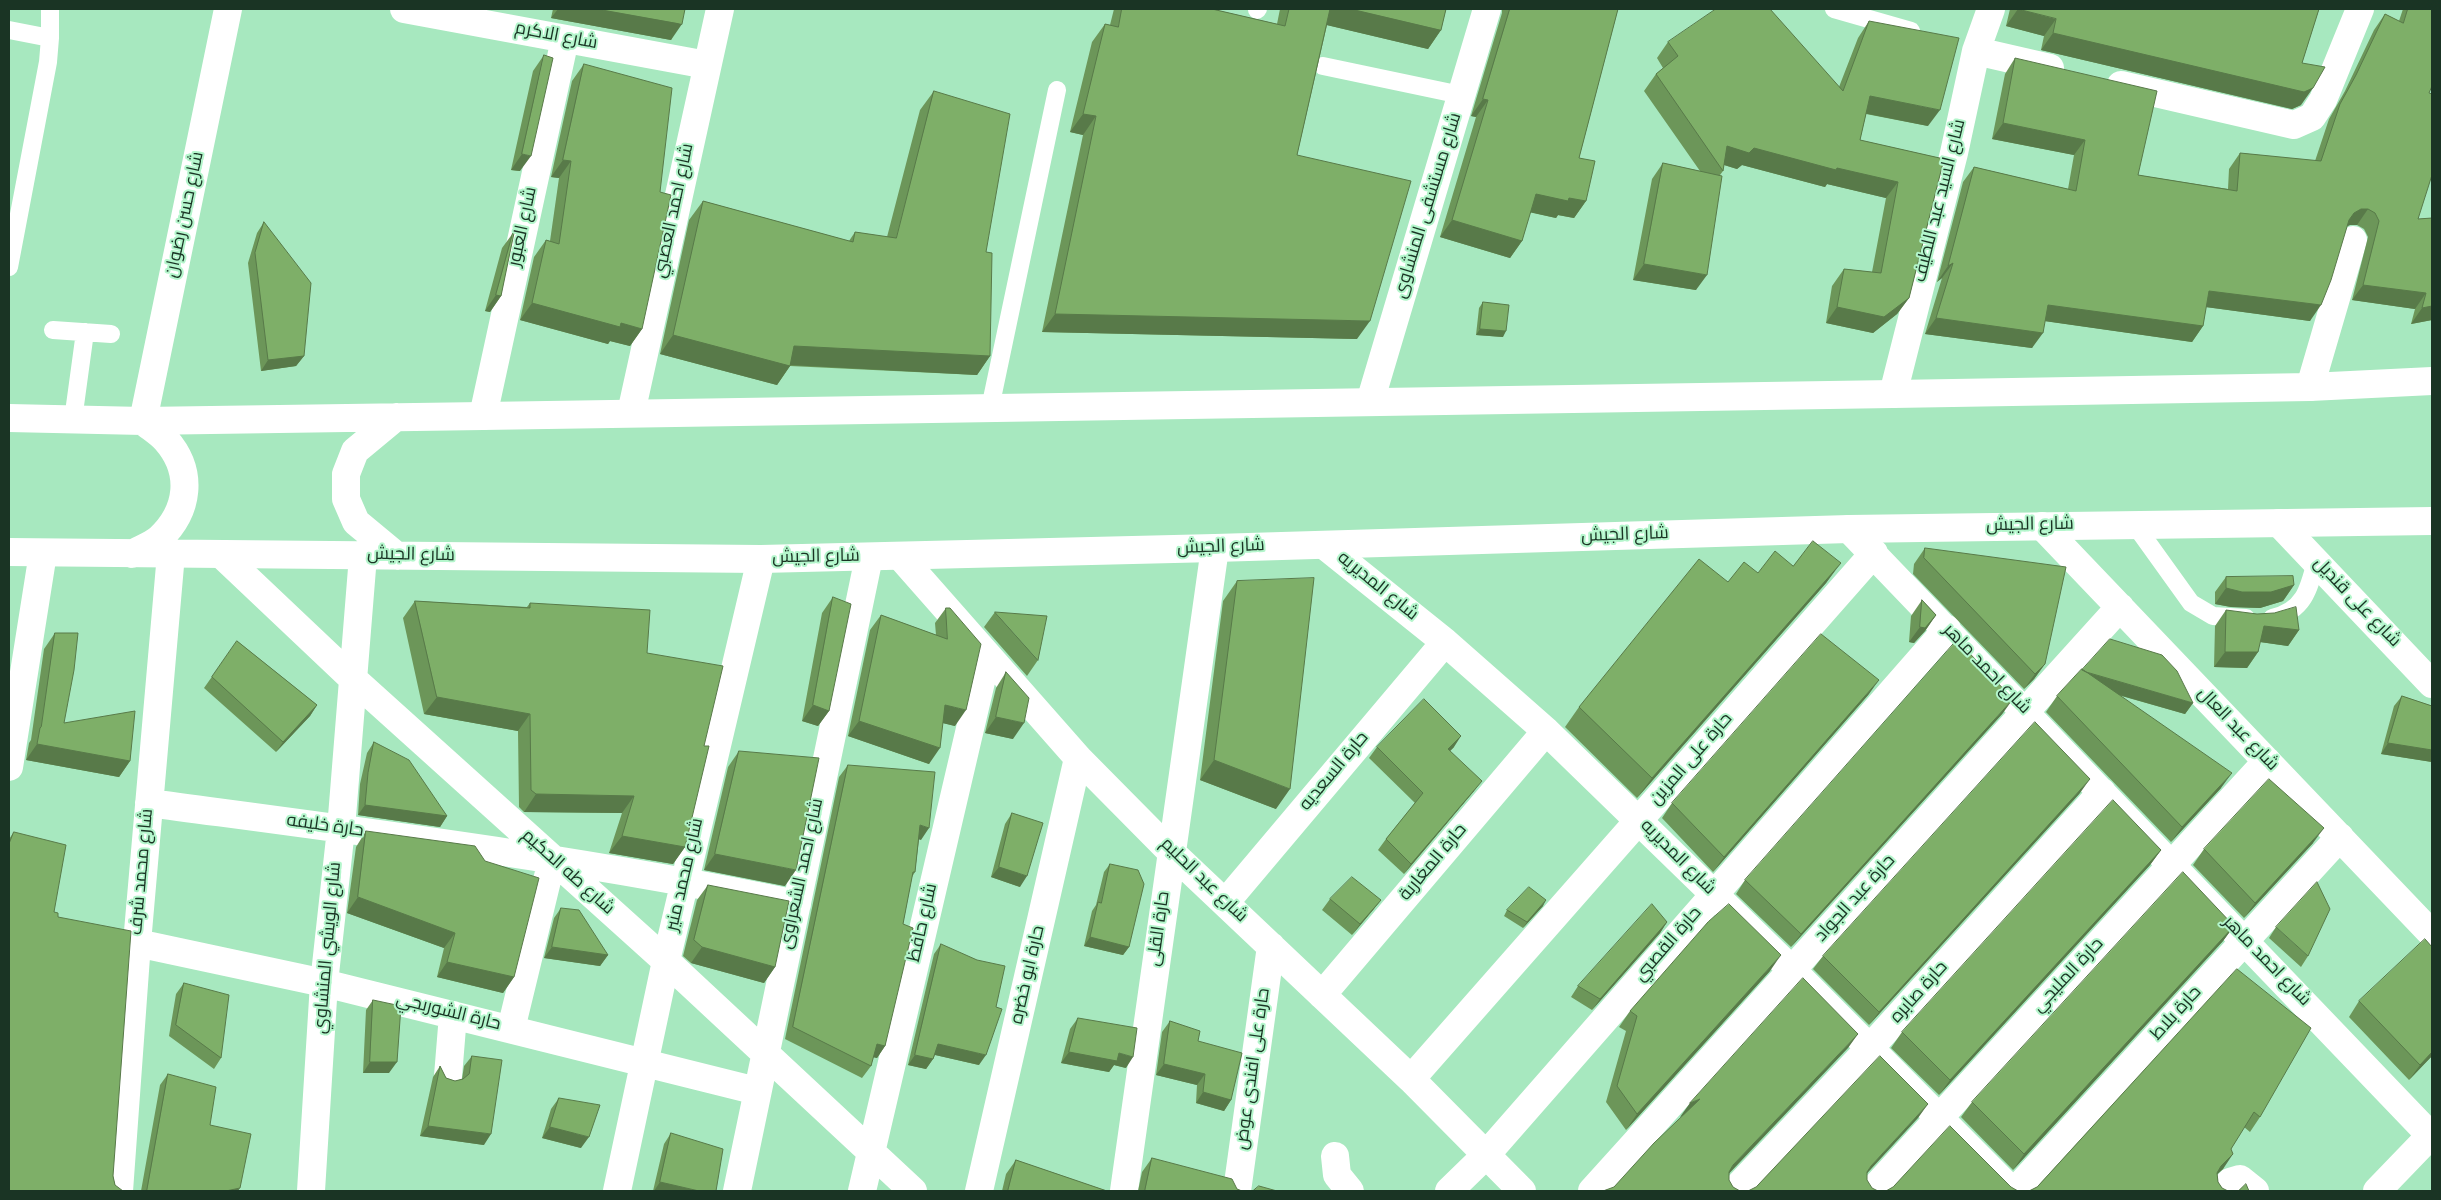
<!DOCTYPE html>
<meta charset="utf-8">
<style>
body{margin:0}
#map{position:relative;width:2441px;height:1200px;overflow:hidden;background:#a7e8bf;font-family:Spectral,serif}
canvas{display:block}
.frame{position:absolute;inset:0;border:10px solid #1a3424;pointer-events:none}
</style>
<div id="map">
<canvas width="2441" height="1200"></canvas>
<div class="frame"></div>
</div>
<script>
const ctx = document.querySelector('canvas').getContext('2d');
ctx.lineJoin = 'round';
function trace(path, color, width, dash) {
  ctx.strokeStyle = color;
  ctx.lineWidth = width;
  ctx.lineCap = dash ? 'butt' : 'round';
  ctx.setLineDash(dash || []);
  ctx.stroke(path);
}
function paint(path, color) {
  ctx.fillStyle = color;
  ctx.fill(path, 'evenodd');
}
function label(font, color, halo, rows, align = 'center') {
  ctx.font = font + ' Spectral,Cairo,serif';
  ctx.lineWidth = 4;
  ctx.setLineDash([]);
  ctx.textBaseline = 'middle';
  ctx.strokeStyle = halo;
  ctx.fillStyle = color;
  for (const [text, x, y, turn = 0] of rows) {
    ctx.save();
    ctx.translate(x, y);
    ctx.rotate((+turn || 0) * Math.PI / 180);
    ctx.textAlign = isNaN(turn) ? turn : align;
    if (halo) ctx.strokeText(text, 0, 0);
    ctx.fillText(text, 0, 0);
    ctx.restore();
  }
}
trace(new Path2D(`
 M1834 9 1911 31
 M1257 10 1258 9
 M9 30 50 38
 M1323 66 1461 95
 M9 267 48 62 50 38V9
 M53 330 111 334
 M990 408 1057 90
 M73 420 85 332
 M2135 525 2191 603 2213 616 2246 618
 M2272 618C2304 611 2309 589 2316 561`), '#fff', 18);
trace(new Path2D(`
 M404 9 707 65
 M1976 51 2050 68
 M2121 85 2294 125 2312 117 2323 100 2360 9
 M2310 387 2353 240
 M1893 394 1954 153 1976 51 1991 9
 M1370 402 1487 9
 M631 413 720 9
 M483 416 565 39
 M2279 523 2432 684
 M2042 526 2432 934
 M1849 529 2432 1137
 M1324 545 1445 642 1546 731 1792 970 2012 1191
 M221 554 352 678 666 961 913 1191
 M900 556 1078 758 1171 852 1411 1079 1522 1191
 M9 767 43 553
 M149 803C365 832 583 859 797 904
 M1225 903 1445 642
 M137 943 324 983 757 1091
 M1322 995 1546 731
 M511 1029 552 860
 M448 1076 453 1015
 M1411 1079 1874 553
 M1335 1156 1337 1175 1350 1191
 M119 1191 137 943 171 554
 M311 1191 324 983 341 829 363 556
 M617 1191 666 961 761 559
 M737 1191 869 557
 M862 1191 987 656
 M979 1191 1078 758
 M1124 1191 1215 548
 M1237 1191 1271 946
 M1449 1191 1485 1156 1947 629
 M1592 1191 2120 607
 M1734 1191 1869 1049 2102 792
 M1872 1191 2267 761
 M2015 1191 2340 837
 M2222 1191 2230 1182 2240 1179 2255 1191
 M2377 1191 2431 1135`), '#fff', 28);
trace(new Path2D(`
 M143 421 228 9`), '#fff', 28);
trace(new Path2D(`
 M396 417 355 451 346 474V499L356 522 397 556
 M9 418 143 421 483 416 1893 394 2310 387 2432 381
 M9 552 761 559 1215 548 1849 529 2432 521
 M132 554C141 549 152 545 159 539 189 511 194 472 166 440 160 433 150 427 143 421`), '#fff', 28);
paint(new Path2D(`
 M553 9H685L671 40 551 18Z
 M1114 9H1212L1277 24 1280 9H1446L1441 30 1428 49 1327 25 1297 155 1357 339 1042 332 1083 135 1070 132 1092 42 1105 24 1110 25Z
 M1502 9H1618L1579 158 1586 201 1574 218 1558 215 1556 218 1530 212 1522 241 1510 258 1440 237 1476 117 1471 116 1502 13Z
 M2010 9H2319L2302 63 2301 105 2292 109 2041 50 2044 36 2006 26Z
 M2403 9H2432L2429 93 2418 219 2432 218V320L2411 324 2415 309 2352 300 2368 237 2364 229 2357 225H2350L2347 226 2310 321 2206 307 2203 326 2192 342 2045 321 2032 348 1925 334 1942 278 1937 282 1963 182 1974 167 2068 189 2074 155 1992 139 2005 74 2015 58 2138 175 2228 189 2229 169 2240 153 2315 161 2329 119 2345 91 2374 30 2385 14 2399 21Z
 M1869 21 1928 126 1866 114 1860 140 1944 159 1909 298 1897 314 1873 333 1826 323 1832 286 1844 269 1872 272 1886 198 1827 184 1825 187 1742 165 1737 169 1724 165 1723 171 1720 175 1696 290 1633 280 1652 179 1663 163 1700 171 1644 91 1656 74 1663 68 1657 58 1668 42 1839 87 1858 38Z
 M544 55 520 171 511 170 533 71Z
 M584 64 642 329 630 346 610 341 608 344 520 320 534 257 546 240 550 241 559 178 551 177 572 81Z
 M934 91 986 252 990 356 977 375 790 366 777 385 660 354 689 220 703 201 849 241 855 232 887 237 920 110Z
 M264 222 304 356 296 366 261 371 248 263 257 233Z
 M513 233 501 296 490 312 485 311 502 248Z
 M1483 302 1503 337 1476 335 1479 308Z
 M1925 548 2045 664 2034 679 2024 689 1913 574 1914 564Z
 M1840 563 1826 583 1637 798 1565 727 1579 707 1728 582 1758 573 1793 566Z
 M2226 577 2294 585 2283 601 2260 608 2231 607 2215 604V592Z
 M1237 581 1276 809 1200 780 1223 601Z
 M833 597 829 711 818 726 802 721 822 613Z
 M1922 600 1936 615 1925 631 1914 643 1909 642 1911 616Z
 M415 601 527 607 530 603 647 653 704 746 685 847 673 864 609 853 622 813 524 812 519 807 518 731 424 714 403 618Z
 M946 608 955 726 943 723 929 764 848 736 870 630 881 615 936 635 935 623Z
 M2226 610 2299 630 2288 646 2260 642 2258 652 2247 668 2214 667 2215 626Z
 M995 612 1038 660 1027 676 984 627Z
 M55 633 64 723 130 761 119 777 26 760 29 743 31 740 44 649Z
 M237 641 317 705 310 716 276 752 204 688Z
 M2082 669 2193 703 2185 714 2118 695 2221 788 2171 842 2046 712 2057 696Z
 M1006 672 1013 739 985 733 996 688Z
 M1869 694 1713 872 1662 818 1672 803Z
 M2402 696 2432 706V762L2381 754 2394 706Z
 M2003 713 1791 947 1736 894 1745 880Z
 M374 742 447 816 440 827 358 815 360 784 367 753Z
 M1377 747H1454L1450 751 1474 791 1404 874 1378 850 1386 839 1415 803 1369 758Z
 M739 751 785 886 704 870 728 767Z
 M848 765 921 840 919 839 915 872 912 877 903 924 885 1046 877 1058 873 1057 871 1066 862 1078 785 1039 839 777Z
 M2080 793 1869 1025 1813 969 1823 956Z
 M1012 813 1020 887 991 877 1005 824Z
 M366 831 514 977 503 993 437 977 444 948 347 913 356 847Z
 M14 832 54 912 58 917 115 1185 9 1191V839Z
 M2313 843 2244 918 2193 865 2204 849Z
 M2161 850 2150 865 1939 1095 1891 1048 1902 1032Z
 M1110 864 1129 947 1123 955 1084 946 1092 911 1096 905 1104 872Z
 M708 885 775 967 764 983 691 963 683 956 697 900Z
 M1330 899 1381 900 1373 910 1352 935 1322 910Z
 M1543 906 1523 928 1504 916 1507 910Z
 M561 908 608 955 600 966 544 958 554 918Z
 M1667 922 1660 933 1592 1010 1571 997 1578 986Z
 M2234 926 2223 941 2013 1170 1961 1117 1972 1102Z
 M2276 927 2308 956 2301 967 2269 938Z
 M941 944 979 1065 935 1055 933 1059 926 1069 908 1065 934 954Z
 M2237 969 2260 1117 2250 1132 2244 1127 2231 1149 2223 1169 2217 1174 2218 1182 2222 1188 2030 1191 2037 1187Z
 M1770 971 1626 1130 1606 1102 1626 1031 1619 1027 1630 1011Z
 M184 983 221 1058 214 1069 169 1036 176 994Z
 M373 1000 389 1073H363L366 1010Z
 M2359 1001 2432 1056 2409 1080 2349 1017Z
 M1078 1018 1126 1068 1114 1065 1109 1072 1061 1063 1070 1029Z
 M1170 1021 1198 1041 1231 1100 1224 1111 1196 1103 1197 1085 1156 1075 1162 1032Z
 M472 1056 484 1145 420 1136 433 1077 440 1066 446 1078 455 1081 462 1079 464 1066Z
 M168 1074 210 1125 238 1191H141L160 1085Z
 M559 1098 581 1148 542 1138 551 1109Z
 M671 1133 716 1191H653L664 1144Z
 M1152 1158 1237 1189 1242 1191H1138L1142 1172Z
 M1016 1160 1107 1191H1002L1006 1174Z`), '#6c9659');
paint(new Path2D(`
 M558 9H597L682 24 671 40 551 18Z
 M1328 9H1351L1441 30 1428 49 1318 23Z
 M2018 9 2056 19 2044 36 2006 26Z
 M2053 33 2313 88 2301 105 2292 109 2041 50Z
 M1870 96 1940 110 1928 126 1858 112Z
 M1483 99 1488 100 1476 117 1471 116Z
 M1083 114 1096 116 1083 135 1070 132Z
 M2003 123 2085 140 2074 155 1992 139Z
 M1727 146 1754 148 1898 182 1886 198 1827 184 1825 187 1742 165 1737 169 1718 163Z
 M522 154 531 156 520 171 511 170Z
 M563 160 571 161 559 178 551 177Z
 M1536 194 1569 198 1586 201 1574 218 1558 215 1556 218 1524 211Z
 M2361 209H2368L2357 225H2350L2343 228 2354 213Z
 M1452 220 1522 241 1510 258 1440 237Z
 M1953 263 1942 278 1937 282 1948 266Z
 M1644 264 1707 275 1696 290 1633 280Z
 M2363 285 2426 293 2415 309 2352 300Z
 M2209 291 2321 305 2310 321 2198 306Z
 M496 295 501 296 490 312 485 311Z
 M1909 298 1897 314 1873 333 1826 323 1837 307Z
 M532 303 621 323 642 329 630 346 610 341 608 344 520 320Z
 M2048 305 2203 326 2192 342 2037 320Z
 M2432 306V320L2411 324 2422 308Z
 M1055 314 1370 321 1357 339 1042 332Z
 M1936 318 2043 333 2032 348 1925 334Z
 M1480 329 1506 331 1503 337 1476 335Z
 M673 335 794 346 990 356 977 375 789 365 790 366 777 385 660 354Z
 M304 356 296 366 261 371 268 360Z
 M1841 563 1826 583 1637 798 1652 778Z
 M2294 585 2283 601 2260 608 2231 607 2215 604 2226 588Z
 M1936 615 1925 631 1914 643 1909 642 1920 627Z
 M2264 626 2299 630 2288 646 2253 641Z
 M2225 652H2258L2247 668 2214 667Z
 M2045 664 2034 679 2024 689 2035 674Z
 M2081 671 2193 703 2185 714 2074 682Z
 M1879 680 1869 694 1713 872 1724 857Z
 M437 697 530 714 518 731 424 714Z
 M2013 699 2003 713 1791 947 1801 934Z
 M317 705 310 716 276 752 283 742Z
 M813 705 829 711 818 726 802 721Z
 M945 705 966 710 955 726 934 721Z
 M996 717 1024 723 1013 739 985 733Z
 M859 721 940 748 929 764 848 736Z
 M1461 736 1454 747 1441 760 1448 749Z
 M2388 743 2432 750V762L2381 754Z
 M37 744 130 761 119 777 26 760Z
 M1214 760 1290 789 1276 809 1200 780Z
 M2232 773 2221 788 2171 842 2182 827Z
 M2090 779 2080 793 1869 1025 1879 1012Z
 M1482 781 1474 791 1404 874 1411 864Z
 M536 794 634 796 622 813 524 812Z
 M365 805 447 816 440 827 358 815Z
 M920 825 929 828 921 840 912 837Z
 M2324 828 2313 843 2244 918 2255 903Z
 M622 836 685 847 673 864 609 853Z
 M2161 850 2150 865 1939 1095 1950 1080Z
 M715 854 796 870 785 886 704 870Z
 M999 867 1027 876 1020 887 991 877Z
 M358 897 455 933 444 948 347 913Z
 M1381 900 1373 910 1352 935 1360 924Z
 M1546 900 1543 906 1523 928 1527 922Z
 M1667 922 1660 933 1592 1010 1600 999Z
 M2234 926 2223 941 2013 1170 2024 1154Z
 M1090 937 1129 947 1123 955 1084 946Z
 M552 947 608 955 600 966 544 958Z
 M702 947 775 967 764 983 691 963Z
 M1781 955 1770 971 1626 1130 1637 1114Z
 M447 962 514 977 503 993 437 977Z
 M1858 1034 1848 1048 1723 1180 1733 1165Z
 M877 1044 885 1046 877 1058 868 1056Z
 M938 1044 986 1055 979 1065 931 1054Z
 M1069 1052 1119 1053 1133 1057 1126 1068 1114 1065 1109 1072 1061 1063Z
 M2432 1052V1056L2409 1080 2420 1065Z
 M915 1055 933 1059 926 1069 908 1065Z
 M370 1062H397L389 1073H363Z
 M1164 1064 1205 1074 1197 1085 1156 1075Z
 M1203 1092 1231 1100 1224 1111 1196 1103Z
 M1700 1099 1690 1113 1680 1117 1690 1103Z
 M1928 1104 1918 1118 1860 1181 1871 1166Z
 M428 1126 491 1134 484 1145 420 1136Z
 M550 1127 589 1137 581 1148 542 1138Z
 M2233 1154 2223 1169 2210 1181 2221 1166Z
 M660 1182 699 1191H654Z
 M240 1188 238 1191H226Z`), '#587a49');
const building = new Path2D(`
 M597 9H685L682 24Z
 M1122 9H1212L1285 26 1289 9H1330L1297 155 1411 181 1370 321 1055 314 1096 116 1083 114 1105 24 1118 27Z
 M1351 9H1446L1441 30Z
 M1510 9H1618L1579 158 1595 161 1586 201 1569 198 1568 201 1536 194 1522 241 1452 220 1488 100 1483 99Z
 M1716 9H1770L1843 91 1869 21 1959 38 1940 110 1870 96 1860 140 1944 159 1909 298 1884 317 1837 307 1844 269 1881 273 1898 182 1837 168 1836 170 1754 148 1749 153 1727 146 1723 171 1656 74 1678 56 1668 42Z
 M2018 9H2319L2302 63 2325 67 2313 88 2304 92 2053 33 2056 19Z
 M2408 9H2432V86L2429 93 2432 94V175L2418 219 2432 218V306L2422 308 2426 293 2363 285 2379 221 2375 213 2368 209H2361L2354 213 2349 220 2331 280 2321 305 2209 291 2203 326 2048 305 2043 333 1936 318 1953 263 1948 266 1974 167 2076 191 2085 140 2003 123 2015 58 2157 91 2138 175 2237 191 2240 153 2321 161 2340 104 2356 75 2385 14 2403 23Z
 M544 55 553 58 531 156 522 154Z
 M584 64 672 88 660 192 671 195 642 329 621 323 620 327 532 303 546 240 559 244 571 161 563 160Z
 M934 91 1010 114 986 252 992 253 990 356 794 346 790 366 673 335 703 201 853 242 855 232 896 238Z
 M1663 163 1722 176 1707 275 1644 264Z
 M264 222 311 283 304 356 268 360 255 253Z
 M513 233H514L501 296 496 295Z
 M1483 302 1509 305 1506 331 1480 329Z
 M1813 541 1841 563 1652 778 1579 707 1699 559 1728 582 1744 562 1758 573 1775 551 1793 566Z
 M1925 548 2066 567 2045 664 2035 674 1924 558Z
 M2293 576 2294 585 2271 592H2242L2226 588V577Z
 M1314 578 1290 789 1214 760 1237 581Z
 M833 597 851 604 829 711 813 705Z
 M1922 600 1936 615 1925 628 1920 627Z
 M415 601 530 608V603L650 610 647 653 723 666 704 746H709L685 847 622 836 634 796 536 794 531 790 530 714 437 697Z
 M2296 607 2299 630 2264 626 2258 652H2225L2226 610 2257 614 2274 613Z
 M946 608H950L981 644 966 710 945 705 940 748 859 721 881 615 947 639Z
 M995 612 1047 616 1038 660Z
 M55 633H78L74 670 64 723 135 711 130 761 37 744 40 728 41 727Z
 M1821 634 1879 680 1724 857 1672 803Z
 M2110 639 2162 655 2177 671 2193 703 2086 672 2082 670Z
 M1957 640 2013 699 1801 934 1745 880Z
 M237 641 317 705 283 742 212 677Z
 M2082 669 2232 773 2182 827 2057 696Z
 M1006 672 1029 698 1024 723 996 717Z
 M2402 696 2432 706V750L2388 743Z
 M1424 699 1461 736 1448 749 1482 781 1411 864 1386 839 1423 793 1377 747Z
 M2035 722 2090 779 1879 1012 1823 956Z
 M374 742 409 760 447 816 365 805 368 773Z
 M739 751 819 758 796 870 715 854Z
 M848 765 935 772 929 828 920 825 915 872H913L903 924 913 928 885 1046 877 1044 871 1066 793 1027Z
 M2269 779 2324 828 2255 903 2204 849Z
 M2113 800 2161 850 1950 1080 1902 1032Z
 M1012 813 1043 823 1027 876 999 867Z
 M366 831 475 846 485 861 539 878 514 977 447 962 455 933 358 897Z
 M14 832 66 845 54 912 58 913V917L131 931 113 1176 115 1185 123 1191H9V844Z
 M1110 864 1138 870 1144 884 1129 947 1090 937 1098 902 1101 903Z
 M2183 872 2234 926 2024 1154 1972 1102Z
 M1352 877 1381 900 1360 924 1330 899Z
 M2317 882 2330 909 2308 956 2276 927Z
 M708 885 789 901 775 967 702 947 694 940Z
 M1529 887 1546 900 1527 922 1507 910Z
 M1652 904 1667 922 1600 999 1578 986Z
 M1729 904 1781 955 1637 1114 1617 1086 1637 1016 1630 1011 1708 922Z
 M561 908 579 910 608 955 552 947Z
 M2425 939 2432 947V1052L2420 1065 2359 1001Z
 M941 944 977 960 1005 966 996 1007 1002 1009 986 1055 938 1044 933 1059 915 1055Z
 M2237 969 2311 1028 2260 1117 2254 1112 2231 1149 2233 1154 2221 1166 2217 1173 2218 1182 2222 1188 2228 1191H2029L2037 1187Z
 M1803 978 1858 1034 1733 1165 1729 1172V1180L1733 1187 1740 1191H1603L1614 1187 1654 1143 1700 1099 1690 1103Z
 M184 983 229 995 221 1058 176 1025Z
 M373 1000 401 1006 397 1062H370Z
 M1078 1018 1137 1028 1133 1057 1119 1053 1117 1061 1069 1052Z
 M1170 1021 1200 1031 1198 1041 1242 1053 1231 1100 1203 1092 1205 1074 1164 1064Z
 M472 1056 502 1060 491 1134 428 1126 440 1066 446 1078 455 1081 463 1079 469 1074Z
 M1880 1056 1928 1104 1871 1166 1867 1172V1180L1872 1188 1878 1191H1748L1756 1187Z
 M168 1074 216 1087 210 1125 251 1134 240 1188 226 1191H147Z
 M559 1098 600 1105 589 1137 550 1127Z
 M1950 1126 2011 1187 2018 1191H1886L1893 1187Z
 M671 1133 723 1149 716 1191H699L660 1182Z
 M1152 1158 1232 1179 1237 1189 1242 1191H1145Z
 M1016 1160 1107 1191H1008Z
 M2246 1184 2249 1191H2231H2238Z
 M1259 1186 1277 1191H1253Z`);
paint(building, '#7eaf68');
trace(building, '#587a49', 1);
label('18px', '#1a3424', '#b4f6cc', [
 ["شارع الاكرم",556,37,11],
 ["شارع السيد عبد اللطيف",1941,201,-76],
 ["شارع مستشفى المنشاوى",1429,206,-73],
 ["شارع احمد العصبي",675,211,-78],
 ["شارع حسن رضوان",186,215,-78],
 ["شارع العبور",524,227,-78],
 ["شارع الجيش",2030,526,-1],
 ["شارع الجيش",1625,536,-2],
 ["شارع الجيش",1221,548,-2],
 ["شارع الجيش",411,556,1],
 ["شارع الجيش",816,558,-1],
 ["شارع المديريه",1377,587,39],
 ["شارع على قنديل",2356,603,46],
 ["شارع احمد ماهر",1986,670,46],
 ["شارع عبد العال",2237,730,46],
 ["حارة على المزين",1692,760,-49],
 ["حارة السعديه",1335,772,-50],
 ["حارة خليفه",325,827,8],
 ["شارع المديريه",1677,858,45],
 ["حارة المغاربة",1434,863,-50],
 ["شارع محمد شرف",143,872,-85],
 ["شارع طه الحكيم",567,873,42],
 ["شارع احمد الشعراوى",803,874,-78],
 ["شارع محمد منير",686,875,-77],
 ["شارع عبد الحليم",1203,881,44],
 ["حارة عبد الجواد",1856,899,-48],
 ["شارع حافظ",924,923,-77],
 ["حارة القلى",1160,929,-82],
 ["حارة القصبي",1669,945,-49],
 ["شارع الويشي المنشاوي",329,948,-85],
 ["شارع احمد ماهر",2266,962,46],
 ["حارة ابو خضره",1029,975,-77],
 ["حارة المليجي",2069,976,-47],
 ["حارة صابره",1920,993,-48],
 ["حارة الشوربجي",448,1013,14],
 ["حارة بلاط",2177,1014,-48],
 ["حارة على افندى عوض",1254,1069,-82]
]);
</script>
